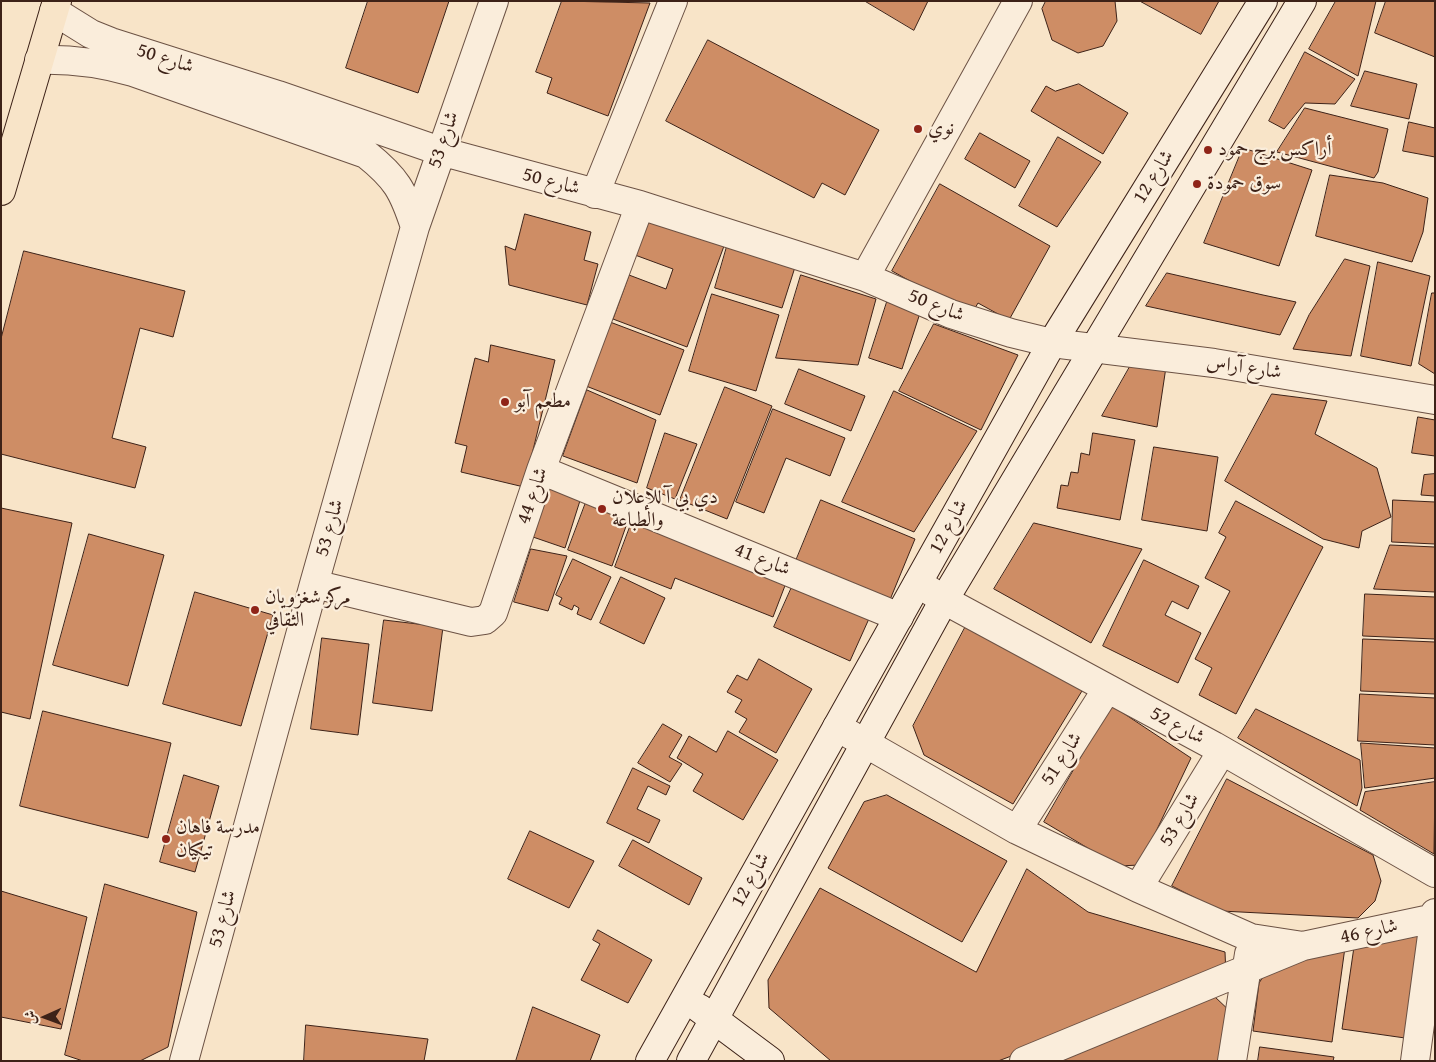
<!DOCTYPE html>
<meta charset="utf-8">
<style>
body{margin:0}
#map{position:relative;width:1436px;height:1062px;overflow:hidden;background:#f8e4c8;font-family:"Gentium Book Plus",Amiri,serif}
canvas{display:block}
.frame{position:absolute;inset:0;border:2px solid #3d2218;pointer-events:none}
.north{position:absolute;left:20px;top:992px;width:50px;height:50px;-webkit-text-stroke:4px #faeddb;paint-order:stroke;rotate:268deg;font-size:14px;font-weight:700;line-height:20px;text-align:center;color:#3d2218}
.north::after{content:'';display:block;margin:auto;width:18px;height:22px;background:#3d2218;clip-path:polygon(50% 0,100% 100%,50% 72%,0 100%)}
</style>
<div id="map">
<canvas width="1436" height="1062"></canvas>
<div class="frame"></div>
<div class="north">ش</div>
</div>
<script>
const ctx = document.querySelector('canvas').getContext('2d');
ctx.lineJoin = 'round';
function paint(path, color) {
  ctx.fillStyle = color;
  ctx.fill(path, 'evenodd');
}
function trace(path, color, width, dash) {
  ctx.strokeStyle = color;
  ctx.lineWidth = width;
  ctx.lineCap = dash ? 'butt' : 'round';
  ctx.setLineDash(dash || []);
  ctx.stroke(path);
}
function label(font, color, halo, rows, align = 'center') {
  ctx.font = font + ' "Gentium Book Plus",Amiri,serif';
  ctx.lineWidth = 4.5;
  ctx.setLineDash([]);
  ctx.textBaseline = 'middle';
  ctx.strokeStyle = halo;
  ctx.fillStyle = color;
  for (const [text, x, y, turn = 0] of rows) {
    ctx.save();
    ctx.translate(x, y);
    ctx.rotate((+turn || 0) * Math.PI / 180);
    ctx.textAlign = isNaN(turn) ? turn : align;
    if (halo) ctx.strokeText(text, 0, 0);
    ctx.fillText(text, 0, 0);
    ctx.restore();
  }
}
const building = new Path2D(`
 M368 1H449L418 93 346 68Z
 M562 1 650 3 608 116 547 93 552 78 536 72Z
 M865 1H928L914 30Z
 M1046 1H1115L1117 21 1103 46 1078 53 1052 40 1042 9Z
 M1140 1H1219L1201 34Z
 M1336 1H1376L1358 76 1309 49Z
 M1386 1H1435V57L1375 33Z
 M708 40 879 130 845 195 822 183 814 198 666 121Z
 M1305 52 1355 79 1335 104 1305 103 1284 129 1269 121Z
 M1365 71 1417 84 1409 119 1351 106Z
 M1079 84 1128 113 1103 154 1031 111 1046 86 1055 91Z
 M1305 108 1388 129 1378 172 1374 178 1277 152Z
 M1409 122 1435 128V157L1403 151Z
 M980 133 1030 161 1015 188 965 159Z
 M1058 137 1101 162 1057 227 1019 206Z
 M1243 148 1312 170 1279 266 1204 243Z
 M1330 175 1383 183 1428 198 1423 232 1412 262 1316 236Z
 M940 184 1050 246 1009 320 978 303 971 315 892 271Z
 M525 214 591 232 584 260 598 264 587 305 509 285 505 246 515 250Z
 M648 218 724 246 687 347 613 319 629 275 666 289 673 269 635 255Z
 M728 243 796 264 782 308 715 288Z
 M24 251 185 291 173 337 140 328 112 438 146 447 135 488 1 454V339Z
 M1345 259 1370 266 1351 356 1293 349 1309 315Z
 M1378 262 1430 276 1411 366 1361 356Z
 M1167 273 1263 295 1296 302 1280 335 1146 306Z
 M801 275 876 299 858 365 776 358Z
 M1432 293H1435V374L1419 364Z
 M712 294 779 315 756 391 689 371Z
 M887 302 920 313 902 369 869 358Z
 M610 322 684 350 660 415 586 386Z
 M934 324 1018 355 981 430 899 391Z
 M491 345 555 360 524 487 461 472 467 446 455 443 475 358 488 362Z
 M1132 363 1166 367 1157 427 1102 416Z
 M799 369 865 396 851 431 785 404Z
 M725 387 772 406 727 519 680 500Z
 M587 390 656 420 637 483 563 456Z
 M894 391 977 431 914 532 842 502Z
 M1272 394 1327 401 1315 434 1377 468 1391 517 1362 531 1359 548 1323 539 1225 481Z
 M773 409 845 438 830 476 786 458 764 513 736 502Z
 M1418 417 1435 420V456L1412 453Z
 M665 433 697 444 675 499 647 488Z
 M1093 433 1135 440 1120 520 1057 508 1061 485 1068 486 1071 472 1078 473 1081 453 1089 455Z
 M1154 447 1218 457 1207 531 1142 520Z
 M1435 474V496L1421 495 1424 475Z
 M549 477 584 488 565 548 530 536Z
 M588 497 631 512 612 566 568 550Z
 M821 500 915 539 887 607 793 568Z
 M1393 500 1435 502V544L1392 542Z
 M1236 501 1323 547 1236 714 1199 695 1212 668 1195 659 1230 591 1205 578 1226 537 1219 533Z
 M1 508 72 523 30 719 1 712Z
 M636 511 786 583 773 617 675 578 671 589 615 567Z
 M1034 523 1142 549 1091 643 994 589Z
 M89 534 164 555 128 686 53 665Z
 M1390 545 1435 547V592L1374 589Z
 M531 549 567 556 548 611 514 602Z
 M573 559 611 577 591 620 577 614 579 608 574 605 572 610 559 604 562 598 556 595Z
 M1144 560 1199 586 1188 609 1172 601 1165 615 1201 633 1178 683 1103 646Z
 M621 577 665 598 644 644 600 623Z
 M796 578 872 612 850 661 774 627Z
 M195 592 273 615 241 726 163 704Z
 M1365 594 1435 597V639L1363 636Z
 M384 620 443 627 432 711 373 703Z
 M967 624 1085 686 1013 804 924 755 913 726Z
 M322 638 369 644 358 735 311 729Z
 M1363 639 1435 642V694L1361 691Z
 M759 659 812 689 776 753 739 732 747 719 735 712 742 700 727 692 737 675 747 680Z
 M1360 694 1435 698V745L1358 741Z
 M1111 705 1191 758 1140 865 1118 866 1044 822Z
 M1256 709 1360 760 1362 788 1357 806 1238 738Z
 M43 711 171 743 148 838 20 806Z
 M663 724 682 735 669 757 682 764 670 782 638 763Z
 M728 731 778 760 743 820 693 791 703 774 677 758 689 736 716 752Z
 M1361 743 1435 748V778L1365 788Z
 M633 768 670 786 666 795 648 786 637 809 660 820 649 843 607 823Z
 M184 775 219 786 195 872 160 862Z
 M1227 779 1373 855 1381 881 1375 901 1358 918 1221 911 1172 886Z
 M1435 782 1434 854 1360 810 1365 792Z
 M887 795 1007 861 962 942 828 868 864 802Z
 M530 831 594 861 569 908 508 879Z
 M633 840 702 878 689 905 619 866Z
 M1027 869 1088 912 1225 952 1226 976 998 1061H831L769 1008 768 980 820 888 976 972Z
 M105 884 197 912 168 1047 140 1061H83L65 1055Z
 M1 891 87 917 61 1029 1 1017Z
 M598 930 652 960 628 1003 581 980 600 944 593 940Z
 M1427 930 1412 1039 1342 1029 1355 940Z
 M1346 940 1332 1042 1253 1031 1259 983 1265 974Z
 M1214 996 1234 1015 1226 1061H1043Z
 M533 1007 600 1035 590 1061H516Z
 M306 1025 428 1039 424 1061H304Z
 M1260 1047 1334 1057 1333 1061H1258Z`);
paint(building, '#ce8d65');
trace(building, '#3d2218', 1);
const street = new Path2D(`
 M54 11 91 34 111 42 278 95 440 151 640 205 865 277 951 314 1011 333 1052 343 1214 363 1435 400
 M39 60C72 59 101 63 133 72L366 154C396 178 403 190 415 227
 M595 194 673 1
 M865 277 1018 1
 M541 470 899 617
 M918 583 944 600 1214 746 1435 873
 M314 584 471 622 485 620 493 613 541 470 640 205
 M837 727 1017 830 1138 888 1251 938 1303 946
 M1017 830 1107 689
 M1138 888 1222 751
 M184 1061 314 584 415 227 494 1
 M1024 1061 1303 946 1435 918
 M1232 1061 1249 954
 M1415 1061 1435 913`);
const secondary = new Path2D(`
 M699 1008 770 1061
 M650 1061 1052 343 1263 1
 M691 1061 944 600 1302 1`);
const highway = new Path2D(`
 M1 191 57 1`);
trace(street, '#6c5244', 30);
trace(secondary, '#3d2218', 30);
trace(highway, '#3d2218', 30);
trace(street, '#faeddb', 28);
trace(secondary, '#faeddb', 28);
trace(highway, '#f8e4c8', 28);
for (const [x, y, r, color] of [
 [918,129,5,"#8f2418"],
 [1208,150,5,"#8f2418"],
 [1197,184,5,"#8f2418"],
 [505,402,5,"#8f2418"],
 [602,509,5,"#8f2418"],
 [255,610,5,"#8f2418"],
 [166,839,5,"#8f2418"]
]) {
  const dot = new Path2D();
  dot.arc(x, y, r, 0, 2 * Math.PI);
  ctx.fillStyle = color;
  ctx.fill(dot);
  trace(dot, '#faeddb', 2);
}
label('20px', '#3d2218', '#faeddb', [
 ["شارع 50",165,59,18],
 ["شارع 53",444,140,-71],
 ["شارع 12",1154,177,-58],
 ["شارع 50",551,182,15],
 ["شارع 50",936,306,22],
 ["شارع آراس",1244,368,8],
 ["شارع 44",533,496,-71],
 ["شارع 12",949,527,-61],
 ["شارع 53",330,528,-74],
 ["شارع 41",762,560,22],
 ["شارع 52",1177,726,28],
 ["شارع 51",1062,759,-57],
 ["شارع 53",1180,820,-59],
 ["شارع 12",751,880,-61],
 ["شارع 53",223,919,-75],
 ["شارع 46",1369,932,-12]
]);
label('20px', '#3d2218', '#faeddb', [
 ["نوي",928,129],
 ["أراكس برج حمود",1218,150],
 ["سوق حمودة",1207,184],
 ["مطعم آبو",515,402],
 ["دي بي آ للإعلان",612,498],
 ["والطباعة",612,521],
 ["مركز شغزويان",265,598],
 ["الثقافي",265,621],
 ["مدرسة فاهان",176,828],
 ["تيكيان",176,851]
], 'left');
</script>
